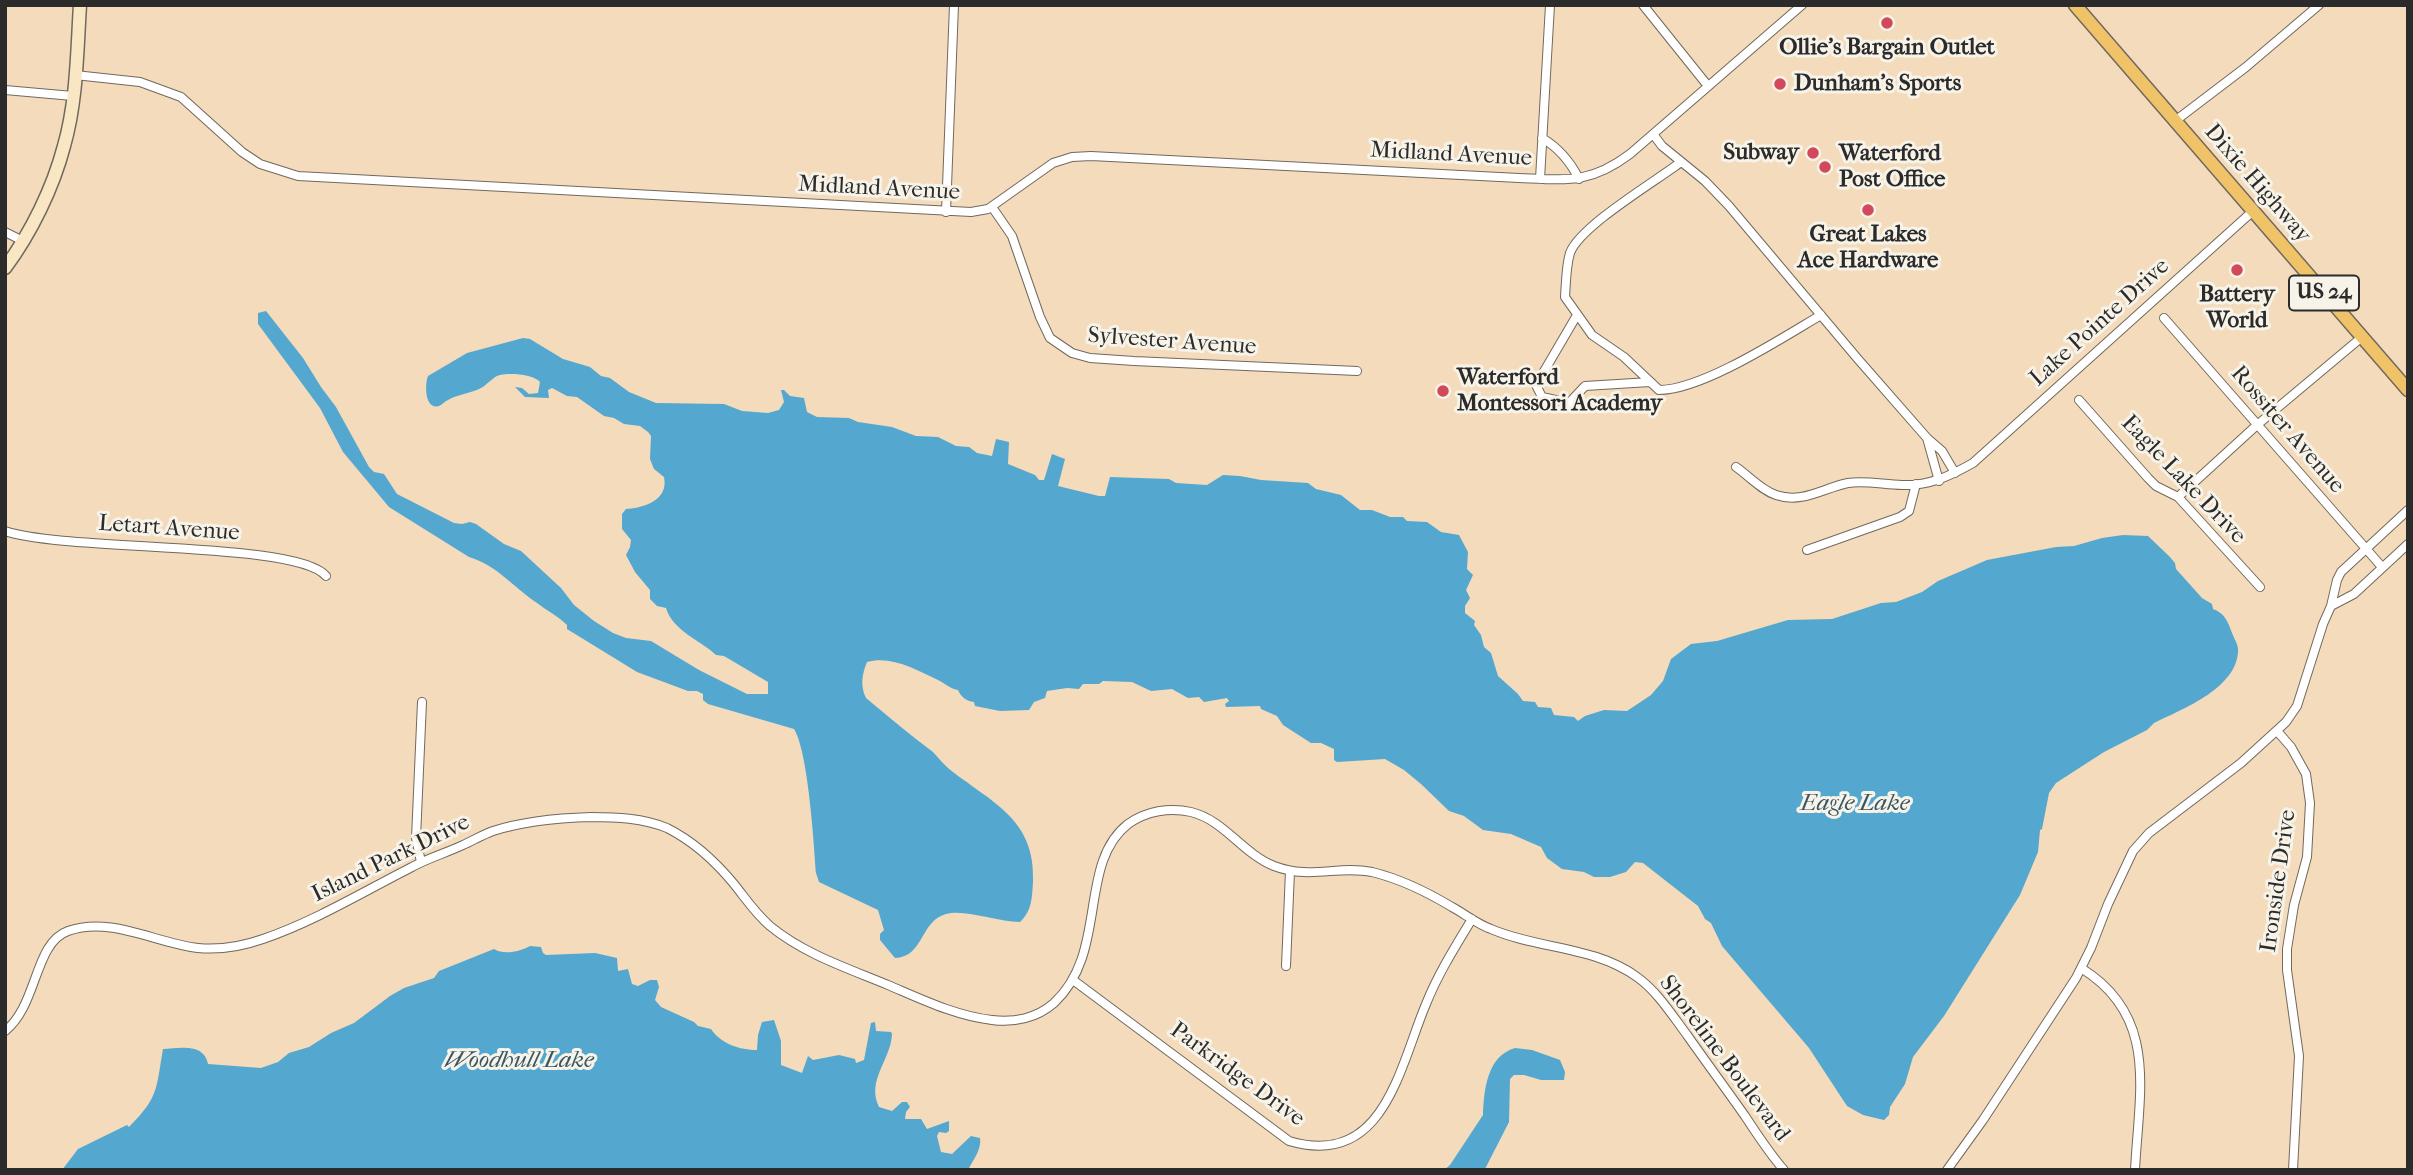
<!DOCTYPE html>
<style>
body{margin:0}
#map{position:relative;width:2413px;height:1175px;overflow:hidden;background:#f3dbbc;font-family:"IM FELL French Canon",serif}
canvas{display:block}
.frame{position:absolute;inset:0;border:7px solid #2b2b2b;pointer-events:none}
</style>
<div id="map">
<canvas width="2413" height="1175"></canvas>
<div class="frame"></div>
</div>
<script>
const ctx = document.querySelector('canvas').getContext('2d');
ctx.lineJoin = 'round';
function paint(path, color) {
  ctx.fillStyle = color;
  ctx.fill(path, 'evenodd');
}
function trace(path, color, width, dash) {
  ctx.strokeStyle = color;
  ctx.lineWidth = width;
  ctx.lineCap = dash ? 'butt' : 'round';
  ctx.setLineDash(dash || []);
  ctx.stroke(path);
}
function label(font, color, halo, rows, align = 'center') {
  ctx.font = font + ' "IM FELL French Canon",serif';
  ctx.lineWidth = 6;
  ctx.setLineDash([]);
  ctx.textBaseline = 'middle';
  ctx.strokeStyle = halo;
  ctx.fillStyle = color;
  for (const [text, x, y, turn = 0] of rows) {
    ctx.save();
    ctx.translate(x, y);
    ctx.rotate((+turn || 0) * Math.PI / 180);
    ctx.textAlign = isNaN(turn) ? turn : align;
    if (halo) ctx.strokeText(text, 0, 0);
    ctx.fillText(text, 0, 0);
    ctx.restore();
  }
}
paint(new Path2D(`
 M266 311 303 358 321 387 336 407 369 467 374 472 384 474 397 494 454 523 462 524 470 522 476 524 504 544 521 551 561 588 574 605 594 621 613 633 626 638 651 641 699 670 747 694H768V682L724 656 716 655C699 639 673 631 666 608L657 606 650 599V590L635 572 626 555 630 547 631 540 622 529V514L626 509C644 508 669 500 664 477L654 469 650 459 651 436 648 432 640 426 624 424 614 418 604 416 577 397 567 396 552 388 548 390 549 398 525 397 515 387 522 388 529 394 538 393 540 382C533 374 507 372 497 376 491 379 486 386 479 389 470 393 456 395 448 400 445 401 442 405 439 406 424 410 425 383 428 376L467 353 523 338 530 339 563 359 590 367 601 376 610 378 629 392 656 403 724 404 742 411 768 413 779 410 784 402 781 390H784L790 396 804 398 807 412 817 417 849 418 858 422 892 427 916 436 938 437 956 446 969 447 977 453 992 456 996 439 1009 442 1008 464 1035 475 1039 480H1044L1052 454 1065 459 1058 486 1099 496H1105L1110 477 1169 479 1176 483 1207 485 1223 475 1240 476 1261 480 1308 483 1316 489 1341 495 1360 510H1372L1390 517H1403L1407 521 1427 522 1441 532 1459 535 1468 552 1467 569 1473 575 1466 590 1470 598 1465 606V613L1475 621 1474 625 1481 635 1484 647 1491 653 1498 676 1518 694 1523 701 1535 702 1538 707 1551 708 1554 715 1574 717 1578 721 1585 716 1604 710 1627 711 1651 695 1663 681 1671 659 1691 644 1717 641 1788 620 1832 619 1881 603 1896 602 1922 592 1938 581 1987 560 2056 547 2074 546 2102 538 2123 535 2148 536 2169 556 2175 563 2176 569 2202 598 2212 604 2213 609C2225 613 2228 622 2232 633 2234 638 2237 643 2238 648 2240 687 2183 709 2154 723L2147 730 2104 752 2056 783 2049 793 2042 829 2040 830 2038 852 2020 895 1944 1016 1913 1057 1905 1084 1890 1107 1889 1115 1884 1120 1863 1115 1847 1106 1809 1048 1722 946 1711 923 1705 919 1698 906 1643 863 1635 862 1626 872 1610 877H1594L1584 872 1562 869 1547 858 1541 847 1511 834 1483 830 1464 816 1449 811 1421 784 1404 770 1385 759 1337 762 1334 760V749L1321 743H1311L1283 725 1277 716 1261 709 1260 706 1226 707 1225 704 1229 701 1227 698 1204 702 1199 697 1188 698 1172 689 1151 691 1132 682 1103 681 1099 684H1083L1079 689 1067 688 1047 691 1045 698 1034 702 1029 710 1000 711 975 706 974 702C966 701 961 697 958 690 949 688 946 684 938 680 917 670 891 655 867 662 862 674 860 686 866 698 888 716 910 735 933 752 938 757 942 763 948 768 990 802 1036 818 1033 882 1032 898 1032 911 1020 922 997 922 966 909 946 914 920 921 924 957 895 958L880 940V934L884 930 878 910 819 882 816 873C814 843 808 751 794 729L708 704 703 700V694L697 691H688L637 672 567 629V625C558 616 546 610 537 603 514 588 497 565 469 557L389 507 343 452 320 408 258 324V313Z
 M530 946 541 947 543 953 546 955 595 953 617 958 618 971 628 969 632 984 638 986 650 980H657L659 987 655 1000 661 1007 694 1022 698 1026 711 1029C721 1044 740 1050 757 1050L758 1035 762 1022 774 1020 781 1041V1065L802 1073 808 1056 813 1060 839 1055 855 1059 856 1063 864 1060 871 1023 875 1022 876 1031 891 1032 892 1034C891 1060 866 1080 879 1107L892 1111 902 1102H907L910 1107 906 1112 905 1119H921L927 1129 949 1121V1131L946 1133 939 1132 937 1136 941 1152 952 1154 971 1136 980 1138C982 1149 973 1160 968 1170H62L78 1149 127 1125 129 1127C159 1097 156 1089 163 1049 180 1048 204 1043 208 1064L261 1068 278 1062 289 1053 309 1047 331 1033 354 1023 390 996 404 988 434 978 439 971 494 949C503 955 520 952 530 946Z
 M1515 1048 1532 1050 1560 1060 1565 1072 1564 1080H1541L1524 1075H1514L1510 1079 1509 1122 1485 1169 1444 1170 1450 1165 1483 1115C1484 1090 1487 1056 1515 1048Z`), '#54a7cf');
const street = new Path2D(`
 M1643 5 1708 86
 M75 75 140 82 181 97 242 152 260 164 298 176 971 212 988 209 1053 163 1072 157 1091 156 1519 178C1567 180 1590 184 1630 154L1802 5
 M5 90 73 96
 M2175 121 2246 67 2319 5
 M1653 134 1662 146 1705 181 1729 206 1857 358 1927 438 1942 451 1955 473
 M1542 138C1559 148 1570 161 1579 179
 M1681 162C1656 181 1580 226 1570 253 1566 266 1566 283 1565 297L1592 335 1624 357 1659 390C1702 390 1782 338 1821 315
 M1540 179 1550 5
 M992 207 1012 236 1040 317 1050 338 1072 353 1090 358 1134 361 1357 371
 M946 212 954 5
 M5 232 23 241
 M1577 315 1536 385 1542 397 1569 403 1585 386 1650 382
 M2164 318 2382 567
 M2079 400 2148 478 2156 486 2178 497 2260 587
 M1927 438 1939 481
 M1736 467C1749 476 1761 490 1776 495 1802 504 1823 488 1848 483 1866 480 1885 485 1902 485 1929 486 1950 476 1973 463L2253 211
 M2178 497 2257 425 2362 337
 M2408 510 2341 572 2337 580 2331 606 2354 594 2408 544
 M5 531C67 552 297 541 326 576
 M1807 550 1900 517 1909 511 1916 484
 M2277 731 2291 747 2306 774 2310 803 2307 857 2294 905 2287 949V970L2299 1056 2293 1170
 M421 862 416 838 422 702
 M1286 966 1290 871
 M2081 968C2159 1016 2139 1091 2135 1170
 M1073 980 1289 1141C1384 1169 1399 1068 1426 1004 1438 974 1455 947 1472 919
 M5 1031C38 1005 34 943 68 931 111 916 155 943 198 948 219 950 243 946 263 939 315 921 363 892 412 867 428 858 446 853 463 845 472 841 482 835 493 831 524 821 558 818 591 817 616 817 643 818 667 828 693 841 715 861 734 884 746 899 755 913 770 926 804 954 847 968 888 985 921 999 956 1016 992 1020 1014 1023 1037 1018 1054 1003 1109 952 1077 864 1128 824 1146 811 1170 807 1191 812 1224 820 1242 853 1274 866 1311 880 1337 865 1372 872 1401 879 1427 892 1452 907 1465 914 1477 924 1491 929 1537 949 1595 946 1637 977 1657 991 1672 1015 1687 1035 1706 1062 1726 1089 1745 1116 1757 1134 1769 1153 1784 1170
 M1947 1170 1983 1120 2076 978 2091 948 2108 904 2133 851 2149 833 2241 763 2286 722 2297 706 2323 624 2331 606`);
const secondary = new Path2D(`
 M5 268C31 233 53 188 64 146 77 101 77 51 80 5`);
const primary = new Path2D(`
 M2075 5 2408 390`);
trace(street, '#71695e', 10);
trace(secondary, '#71695e', 15);
trace(primary, '#71695e', 15);
trace(street, '#fff', 8);
trace(secondary, '#f9e7c3', 12);
trace(primary, '#f0c369', 12);
for (const [x, y, r, color] of [
 [1887,23,7,"#d1495b"],
 [1780,84,7,"#d1495b"],
 [1813,153,7,"#d1495b"],
 [1825,167,7,"#d1495b"],
 [1868,210,7,"#d1495b"],
 [2237,270,7,"#d1495b"],
 [1443,391,7,"#d1495b"]
]) {
  const dot = new Path2D();
  dot.arc(x, y, r, 0, 2 * Math.PI);
  ctx.fillStyle = color;
  ctx.fill(dot);
  trace(dot, '#f7f3e8', 2.5);
}
for (const [x, y, w] of [
 [2324,293,70]
]) {
  const box = new Path2D();
  box.roundRect(x - w / 2, y - 17.5, w, 35, 5);
  ctx.fillStyle = '#f7f3e8';
  ctx.fill(box);
  trace(box, '#2b2b2b', 2);
}
label('bold 21px', '#2b2b2b', null, [
 ["US 24",2324,293]
]);
label('bold 23px', '#2b2b2b', '#f7f3e8', [
 ["Ollie's Bargain Outlet",1887,48],
 ["Dunham's Sports",1794,84,"left"],
 ["Subway",1799,153,"right"],
 ["Waterford",1839,154,"left"],
 ["Post Office",1839,180,"left"],
 ["Great Lakes",1868,235],
 ["Ace Hardware",1868,261],
 ["Battery",2237,295],
 ["World",2237,321],
 ["Waterford",1457,378,"left"],
 ["Montessori Academy",1457,404,"left"]
]);
label('23px', '#2b2b2b', '#f7f3e8', [
 ["Midland Avenue",1451,155,3],
 ["Dixie Highway",2257,184,49],
 ["Midland Avenue",879,189,3],
 ["Lake Pointe Drive",2100,323,-42],
 ["Sylvester Avenue",1172,342,4],
 ["Rossiter Avenue",2287,430,49],
 ["Eagle Lake Drive",2183,480,46],
 ["Letart Avenue",169,529,4],
 ["Island Park Drive",391,859,-26],
 ["Ironside Drive",2279,881,-82],
 ["Shoreline Boulevard",1724,1059,53],
 ["Parkridge Drive",1237,1075,36]
]);
label('italic 24px', '#395664', '#f7f3e8', [
 ["Eagle Lake",1855,804],
 ["Woodhull Lake",519,1061]
]);
</script>
